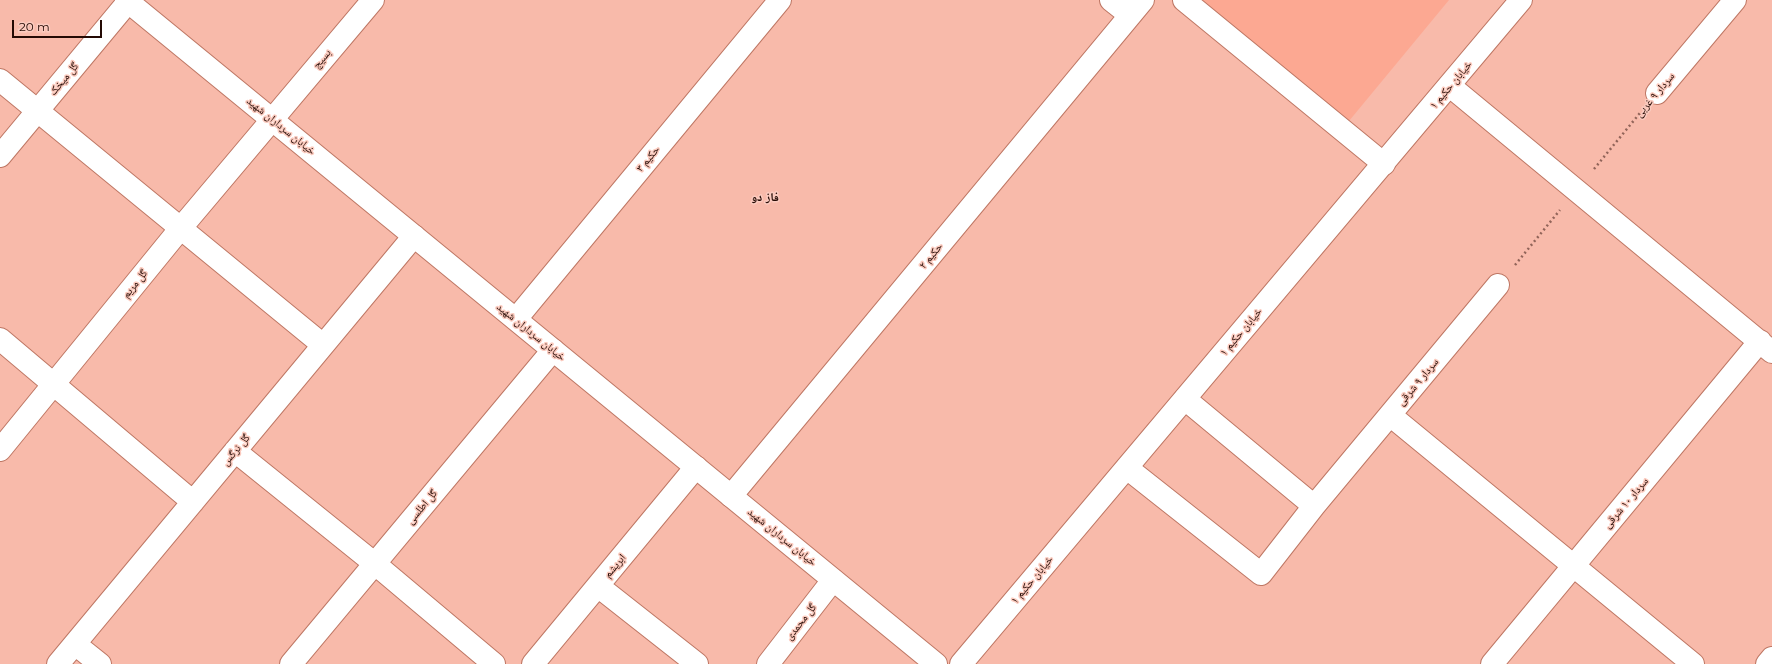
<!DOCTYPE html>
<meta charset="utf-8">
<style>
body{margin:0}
#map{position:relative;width:1772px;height:664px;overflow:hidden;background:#f8baaa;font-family:Montserrat,sans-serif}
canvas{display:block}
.scale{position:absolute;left:12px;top:20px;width:90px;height:18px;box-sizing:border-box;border:2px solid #240a04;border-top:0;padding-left:5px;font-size:12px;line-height:14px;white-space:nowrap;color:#240a04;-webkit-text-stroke:3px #fbcbbf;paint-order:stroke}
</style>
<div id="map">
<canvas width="1772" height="664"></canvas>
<div class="scale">20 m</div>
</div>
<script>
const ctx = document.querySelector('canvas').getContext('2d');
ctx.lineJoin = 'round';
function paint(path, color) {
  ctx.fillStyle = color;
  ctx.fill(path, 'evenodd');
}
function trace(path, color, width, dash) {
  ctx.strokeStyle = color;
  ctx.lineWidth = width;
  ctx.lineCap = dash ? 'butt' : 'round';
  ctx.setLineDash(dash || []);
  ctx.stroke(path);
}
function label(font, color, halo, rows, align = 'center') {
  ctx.font = font + ' Montserrat,"Noto Naskh Arabic",sans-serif';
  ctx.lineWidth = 3;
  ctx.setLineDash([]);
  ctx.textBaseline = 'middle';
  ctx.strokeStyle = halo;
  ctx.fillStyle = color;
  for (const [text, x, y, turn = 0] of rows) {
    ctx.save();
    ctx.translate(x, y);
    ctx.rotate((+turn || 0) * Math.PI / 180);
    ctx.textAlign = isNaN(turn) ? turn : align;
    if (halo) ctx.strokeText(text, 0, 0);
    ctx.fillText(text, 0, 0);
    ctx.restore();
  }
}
paint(new Path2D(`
 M1202 0H1449L1349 121Z`), '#fca892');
const street = new Path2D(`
 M1111 0 1130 15
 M1184 0 1384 164
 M0 80 323 345
 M1450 86 1772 352
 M1657 93 1735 0
 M0 156 128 2
 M516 319 780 0
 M0 339 193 502
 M1185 399 1314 506
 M1390 415 1693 664
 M0 450 180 229 373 0
 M235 451 374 563 494 664
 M1127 468 1261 574 1314 506 1498 285
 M731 496 1143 0
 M598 586 697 664
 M75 644 100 664
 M58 664 414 236
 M291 664 553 350
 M533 664 696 467
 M768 664 833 580
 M1492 664 1760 341
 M1767 664 1772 658`);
const secondary = new Path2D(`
 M126 0 936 664
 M961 664 1521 0`);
trace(street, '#be7764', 24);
trace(secondary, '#be7764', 24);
trace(new Path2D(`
 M1594 169 1640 113
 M1515 265 1560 210`), '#916459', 2.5, [2, 3]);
trace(street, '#fff', 22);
trace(secondary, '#fff', 22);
label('11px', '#240a04', '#fbcbbf', [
 ["بسیج",322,59,-50],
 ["گل میخک",64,79,-50],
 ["خیابان حکیم ۱",1451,85,-50],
 ["سردار ۹ غربی",1655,95,-50],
 ["خیابان سرداران شهید",281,126,39],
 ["حکیم ۳",648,159,-50],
 ["حکیم ۲",931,256,-50],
 ["گل مریم",135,284,-51],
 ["خیابان سرداران شهید",531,332,39],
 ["خیابان حکیم ۱",1241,332,-50],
 ["سردار ۹ شرقی",1418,382,-50],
 ["گل نرگس",236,450,-50],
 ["سردار ۱۰ شرقی",1626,503,-50],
 ["گل اطلسی",422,507,-50],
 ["خیابان سرداران شهید",782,537,39],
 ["ابریشم",615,566,-50],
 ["خیابان حکیم ۱",1032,580,-50],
 ["گل محمدی",801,622,-52]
]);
label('bold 12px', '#240a04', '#fbcbbf', [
 ["فاز دو",765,197]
]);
</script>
